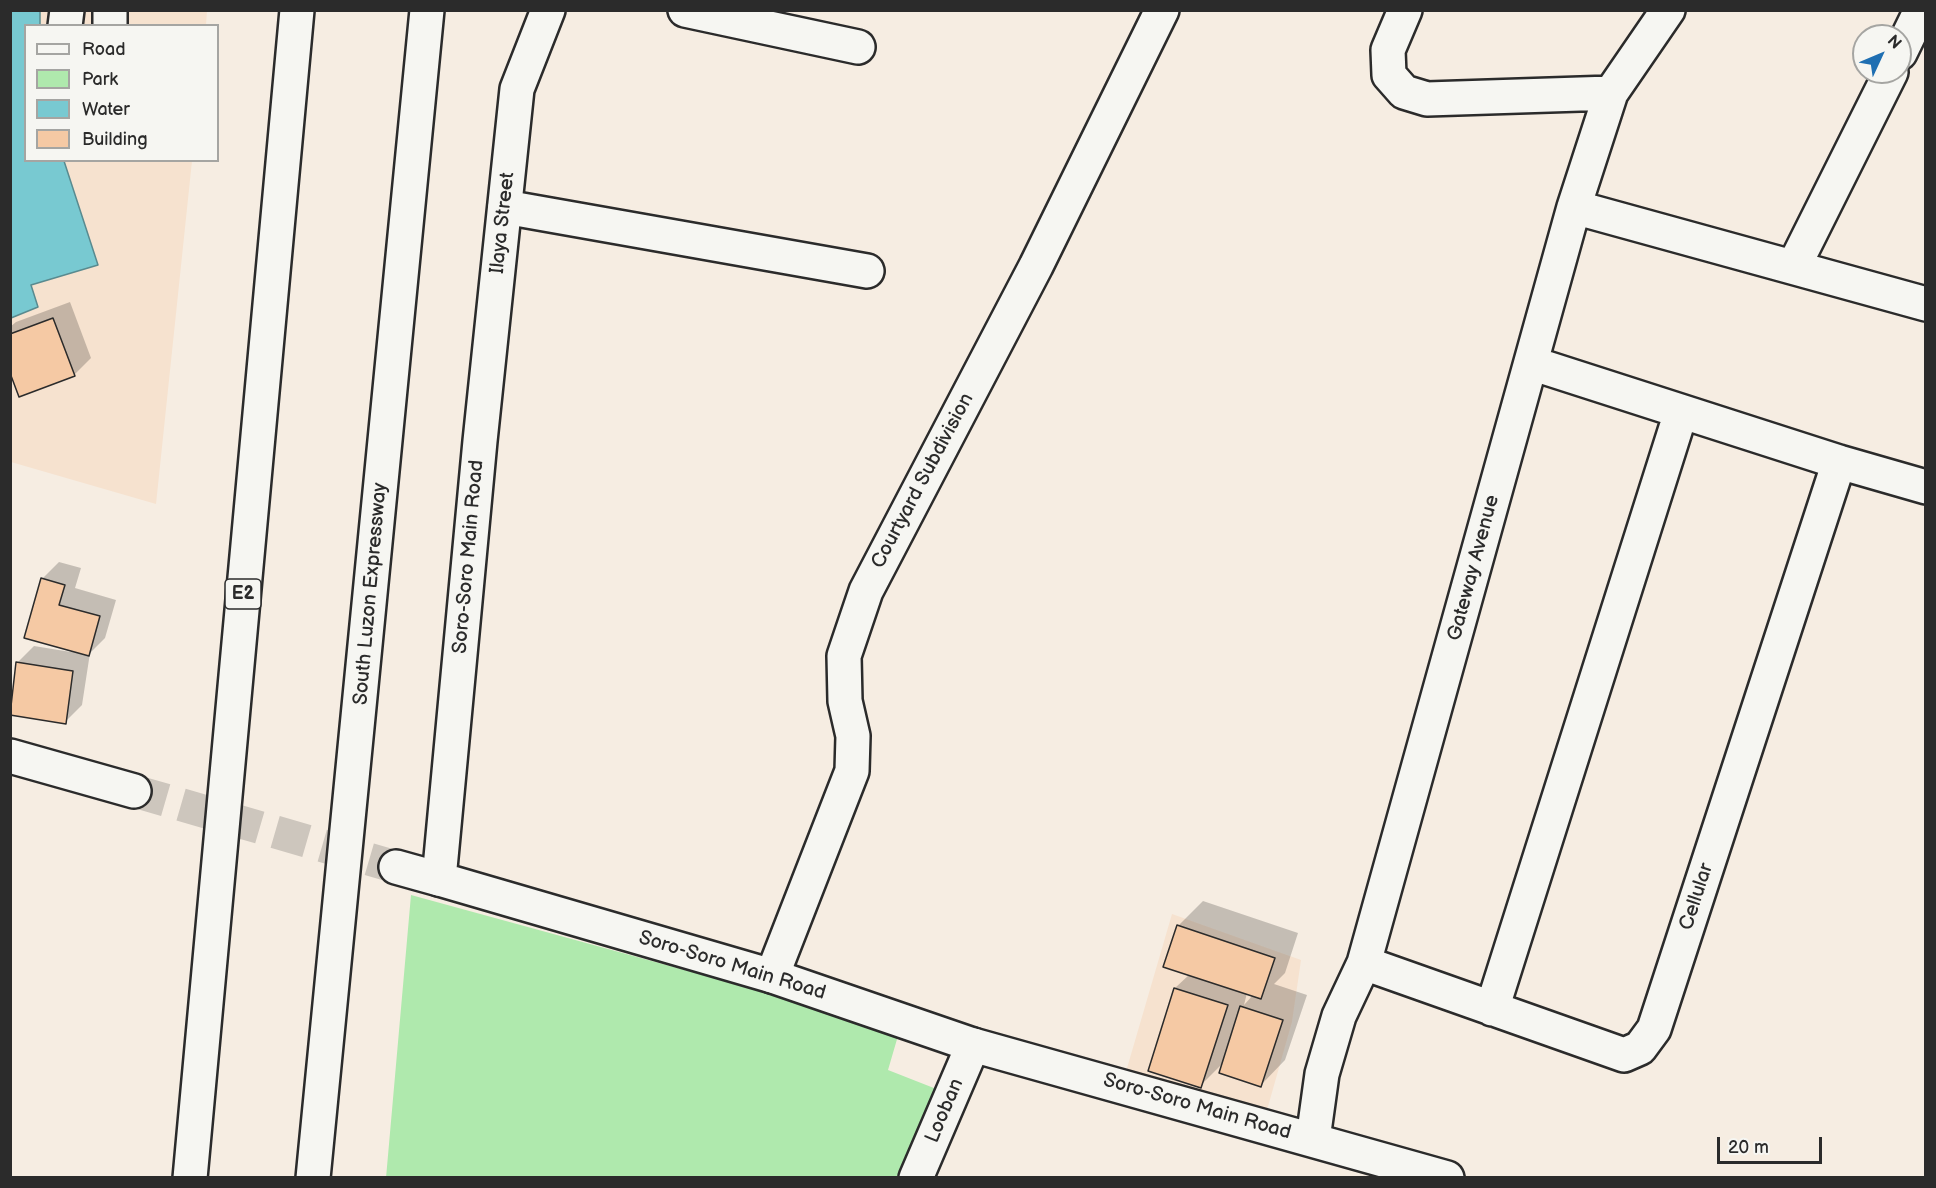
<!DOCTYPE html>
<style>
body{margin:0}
#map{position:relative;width:1936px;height:1188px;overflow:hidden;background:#f6ede2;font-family:"Balsamiq Sans",sans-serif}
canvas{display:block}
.frame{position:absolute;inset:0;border:12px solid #2b2b2b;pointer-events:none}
.legend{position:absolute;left:24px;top:24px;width:195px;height:138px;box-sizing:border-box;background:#f6f6f2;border:2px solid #a5a5a2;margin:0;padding:8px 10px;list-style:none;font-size:18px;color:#2b2b2b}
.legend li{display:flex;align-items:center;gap:12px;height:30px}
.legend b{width:30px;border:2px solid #a5a5a2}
.north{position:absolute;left:1852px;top:24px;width:60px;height:60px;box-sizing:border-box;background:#f6f6f2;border:2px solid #a5a5a2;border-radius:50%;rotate:46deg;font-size:16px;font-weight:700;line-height:24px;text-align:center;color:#2b2b2b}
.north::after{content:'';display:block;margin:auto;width:21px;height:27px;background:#1f6fb2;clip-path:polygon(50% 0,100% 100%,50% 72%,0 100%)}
.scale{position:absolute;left:1717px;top:1137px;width:105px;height:27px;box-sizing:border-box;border:3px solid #2b2b2b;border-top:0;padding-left:8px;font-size:18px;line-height:21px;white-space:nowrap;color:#2b2b2b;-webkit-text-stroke:4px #f6f6f2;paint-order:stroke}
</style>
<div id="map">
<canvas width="1936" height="1188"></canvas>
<div class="frame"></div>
<ul class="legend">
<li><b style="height:8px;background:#f6f6f2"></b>Road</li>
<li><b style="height:16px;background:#afe9ad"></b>Park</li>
<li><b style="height:16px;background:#78c9d1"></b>Water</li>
<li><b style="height:16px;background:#f5c9a4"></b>Building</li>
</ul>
<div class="north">N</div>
<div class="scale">20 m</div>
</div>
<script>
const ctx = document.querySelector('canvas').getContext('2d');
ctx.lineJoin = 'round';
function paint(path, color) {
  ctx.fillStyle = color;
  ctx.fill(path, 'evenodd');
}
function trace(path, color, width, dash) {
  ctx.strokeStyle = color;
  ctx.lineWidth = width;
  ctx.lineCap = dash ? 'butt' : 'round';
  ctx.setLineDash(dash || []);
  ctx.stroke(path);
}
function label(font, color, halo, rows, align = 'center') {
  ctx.font = font + ' "Balsamiq Sans",sans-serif';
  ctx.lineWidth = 4.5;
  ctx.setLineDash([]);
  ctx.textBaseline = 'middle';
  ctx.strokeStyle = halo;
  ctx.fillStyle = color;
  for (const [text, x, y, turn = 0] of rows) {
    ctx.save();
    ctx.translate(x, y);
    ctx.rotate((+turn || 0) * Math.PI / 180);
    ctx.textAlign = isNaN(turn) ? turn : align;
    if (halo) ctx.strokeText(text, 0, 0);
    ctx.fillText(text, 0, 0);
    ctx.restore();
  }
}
paint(new Path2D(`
 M10 11H207L206 25 26 26V160L192 161 156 504 11 462Z
 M1172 914 1301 960 1292 1022 1265 1117 1125 1075Z`), '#f6e2cf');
paint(new Path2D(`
 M411 895 900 1029 888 1070 944 1092 911 1177 386 1178Z`), '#afe9ad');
const water = new Path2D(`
 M11 10 40 11V25L26 26V160L64 161 98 265 31 285 38 307 11 318Z`);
paint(water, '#78c9d1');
trace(water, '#598a8f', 1.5);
paint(new Path2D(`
 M70 302 91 358 74 375 10 369V327L16 322Z
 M59 562 81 568 75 588 116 600 105 638 90 653 82 705 65 722 17 663 34 646 71 652 42 579Z
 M1203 901 1298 933 1285 973 1274 984 1307 995 1285 1060 1261 1085 1223 1063 1200 1086 1150 1070 1175 988 1190 974 1178 926ZM1247 993 1253 995 1244 1005Z`), '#0003');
const building = new Path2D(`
 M53 318 75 376 19 397 10 373V334Z
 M41 578 65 585 59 605 100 616 89 656 24 638Z
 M16 662 73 671 66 724 10 715Z
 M1177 925 1275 958 1261 999 1163 967Z
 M1174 988 1228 1005 1201 1088 1148 1071Z
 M1240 1006 1283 1020 1261 1087 1219 1073Z`);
paint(building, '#f5c9a4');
trace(building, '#2b2b2b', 1.5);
trace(new Path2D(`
 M134 791 396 867`), '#cdc6bd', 33, [33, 16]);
const street = new Path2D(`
 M685 10 858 47
 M1405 10 1388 50 1389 75 1404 92 1427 99 1611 93
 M65 26 67 10
 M110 26V10
 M1900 53 1921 10
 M505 207 867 271
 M1574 207 1926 304
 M1794 266 1891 72
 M1531 363 1839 462 1926 487
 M10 756 134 791
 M396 867 439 879
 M1364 963 1624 1055 1640 1048 1654 1029 1839 462
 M772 976 852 771 853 736 845 701 844 656 866 591 1036 266 1162 10
 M1492 1009 1681 412
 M1313 1139 1322 1074 1339 1016 1364 963 1574 207 1611 93 1668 10
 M916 1178 973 1045`);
const secondary = new Path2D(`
 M548 10 517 89 480 441 439 879 772 976 973 1045 1447 1178`);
const highway = new Path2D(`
 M190 1178 297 10
 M313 1178 427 10`);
trace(street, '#2b2b2b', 38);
trace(secondary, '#2b2b2b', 38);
trace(highway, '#2b2b2b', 38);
trace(street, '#f6f6f2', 33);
trace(secondary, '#f6f6f2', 33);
trace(highway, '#f6f6f2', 33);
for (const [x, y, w] of [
 [243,594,36]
]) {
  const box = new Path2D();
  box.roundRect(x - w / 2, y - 15, w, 30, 4.5);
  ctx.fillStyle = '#f6f6f2';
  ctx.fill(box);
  trace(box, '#2b2b2b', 1.5);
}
label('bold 18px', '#2b2b2b', null, [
 ["E2",243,594]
]);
label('20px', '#2b2b2b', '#f6f6f2', [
 ["Ilaya Street",503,223,-84],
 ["Courtyard Subdivision",923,481,-62],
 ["Soro-Soro Main Road",469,557,-85],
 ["Gateway Avenue",1474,568,-75],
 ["South Luzon Expressway",371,594,-85],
 ["Cellular",1697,897,-72],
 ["Soro-Soro Main Road",732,966,17],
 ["Soro-Soro Main Road",1197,1107,16],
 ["Looban",945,1111,-67]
]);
</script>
